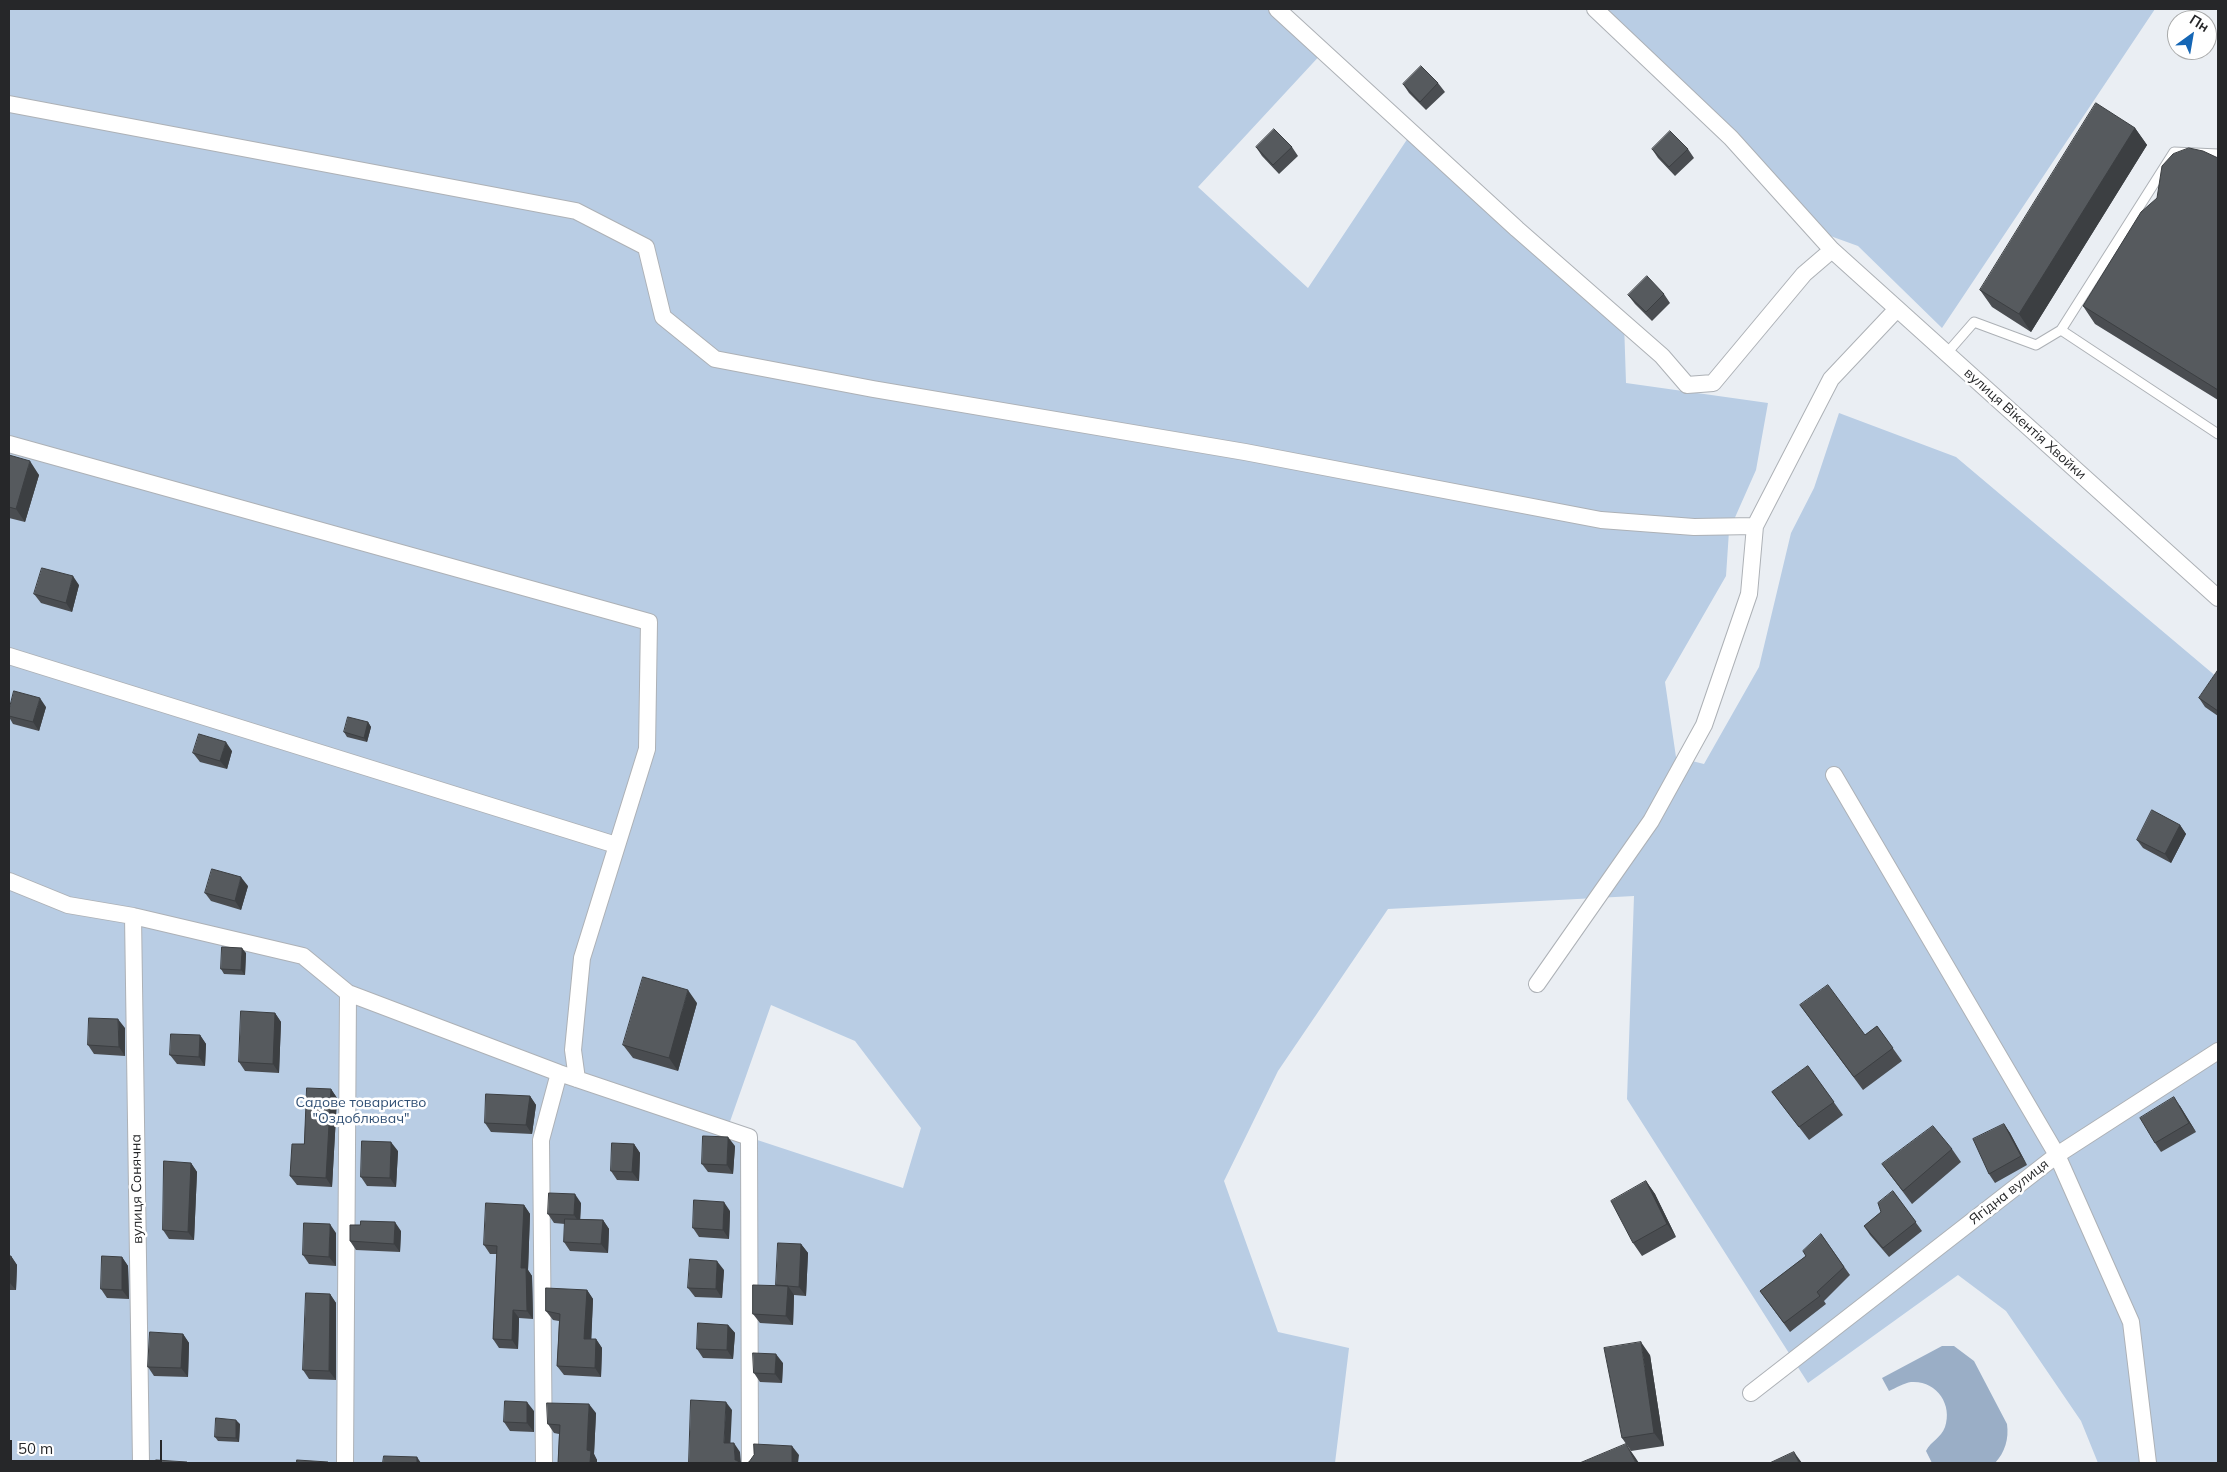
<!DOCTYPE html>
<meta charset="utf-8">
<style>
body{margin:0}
#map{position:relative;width:2227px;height:1472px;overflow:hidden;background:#eaeef3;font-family:Mulish,sans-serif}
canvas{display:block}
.frame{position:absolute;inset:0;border:10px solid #262729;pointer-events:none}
.north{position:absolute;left:2167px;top:10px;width:50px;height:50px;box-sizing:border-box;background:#fff;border:1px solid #a8a9a9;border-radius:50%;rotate:32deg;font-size:14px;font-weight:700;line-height:20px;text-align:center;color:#262729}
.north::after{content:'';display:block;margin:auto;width:18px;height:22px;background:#1566b5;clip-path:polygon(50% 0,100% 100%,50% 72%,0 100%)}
.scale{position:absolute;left:10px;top:1440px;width:152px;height:22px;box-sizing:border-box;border:2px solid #262729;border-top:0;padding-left:6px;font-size:15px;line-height:18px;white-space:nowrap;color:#262729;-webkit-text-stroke:4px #fff;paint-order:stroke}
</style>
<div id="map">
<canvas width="2227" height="1472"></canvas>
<div class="frame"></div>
<div class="north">Пн</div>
<div class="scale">50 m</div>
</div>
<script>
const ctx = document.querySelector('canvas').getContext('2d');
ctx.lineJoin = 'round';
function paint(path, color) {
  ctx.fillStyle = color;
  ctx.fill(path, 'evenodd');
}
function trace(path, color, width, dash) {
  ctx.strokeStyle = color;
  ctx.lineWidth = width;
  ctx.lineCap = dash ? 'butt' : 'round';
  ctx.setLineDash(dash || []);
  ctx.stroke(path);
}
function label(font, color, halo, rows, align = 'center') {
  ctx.font = font + ' Mulish,sans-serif';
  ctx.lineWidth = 5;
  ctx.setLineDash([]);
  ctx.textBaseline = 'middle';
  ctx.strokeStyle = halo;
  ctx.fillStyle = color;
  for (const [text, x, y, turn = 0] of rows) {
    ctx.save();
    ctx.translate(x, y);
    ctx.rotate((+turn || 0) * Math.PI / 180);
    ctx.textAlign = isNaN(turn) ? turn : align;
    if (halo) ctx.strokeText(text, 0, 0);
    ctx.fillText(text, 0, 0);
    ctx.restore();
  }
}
paint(new Path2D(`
 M9 9H1277L1324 51 1198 187 1308 288 1412 132 1624 322 1626 383 1768 403 1756 470 1729 531 1726 576 1665 682 1676 757 1704 764 1759 667 1791 533 1814 488 1839 413 1956 457 2218 678V1463H2098L2081 1421 2006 1311 1958 1275 1808 1383 1627 1099 1634 896 1388 909 1278 1071 1224 1181 1278 1332 1349 1348 1335 1463H9ZM771 1005 855 1041 921 1128 903 1188 727 1130Z
 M1595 9H2155L1942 328 1858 246 1811 229Z`), '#b9cde4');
paint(new Path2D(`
 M1942 1346H1954L1974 1361 2007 1424C2009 1439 2005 1452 1995 1463H1932L1926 1451C1931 1441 1941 1438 1945 1427 1953 1404 1936 1380 1911 1382 1904 1383 1896 1388 1889 1391L1882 1378Z`), '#9aaec6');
const lane = new Path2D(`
 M2218 154 2174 152 2061 330 2218 434
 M1947 353 1974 322 2036 345 2061 330`);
const street = new Path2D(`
 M1277 9 1517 229 1662 356 1687 385 1713 383 1804 274 1832 250
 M1595 9 1731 138 1832 250 2218 598
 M9 104 576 211 646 247 663 317 715 359 873 389 1245 452 1601 520 1694 527 1755 526 1831 379 1897 309
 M9 444 649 622 647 749 582 958 573 1050 577 1079
 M9 656 616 845
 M1834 775 2057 1155 2218 1051
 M9 881 68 905 133 916 303 956 348 993 559 1073 749 1137 750 1463
 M133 916 141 1463
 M1537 984 1651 821 1704 725 1749 594 1755 526
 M1751 1393 2057 1155 2131 1322 2148 1463
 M345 1463 348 993
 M544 1463 541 1140 559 1073`);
trace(lane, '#adb1b6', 11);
trace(street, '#adb1b6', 18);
trace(lane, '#fff', 9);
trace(street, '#fff', 16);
paint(new Path2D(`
 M1438 83 1445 92 1426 110 1409 93 1403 84Z
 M2135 128 2147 145 2031 332 1992 307 1980 290Z
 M1256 147H1292L1298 156 1279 174 1262 156Z
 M1652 149H1688L1694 158 1675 176 1658 158Z
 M2218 158V400L2095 324 2083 306 2157 198Z
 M1664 294 1670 303 1652 321 1635 304 1628 295Z
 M9 455 39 475 25 522 9 518Z
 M79 585 72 612 41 603 34 594Z
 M2218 670V716L2205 707 2199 698Z
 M46 707 39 731 13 724 9 717V710Z
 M368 722 371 727 367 742 347 737 344 732Z
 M232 751 227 769 200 762 193 753Z
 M2180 825 2186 834 2171 863 2143 848 2137 840Z
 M248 886 241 910 211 901 205 893Z
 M246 953 245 975 224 974 221 969Z
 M697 1003 678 1071 633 1058 623 1045Z
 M1800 1005 1865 1035 1877 1026 1902 1061 1863 1090Z
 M275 1013 281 1022 279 1073 245 1071 239 1062Z
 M125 1028V1056L94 1054 88 1045Z
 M200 1035 206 1044 205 1066 177 1064 170 1055Z
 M1808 1066 1843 1115 1809 1140 1772 1092Z
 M331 1089 337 1098 332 1187 297 1185 290 1176 304 1144Z
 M530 1096 536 1105 532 1134 491 1132 485 1123Z
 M2180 1106 2196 1132 2161 1152 2155 1143Z
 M2004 1124 2010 1133 2027 1165 1995 1183 1989 1174Z
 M634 1144 640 1153 639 1181 617 1180 611 1171Z
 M735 1146 733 1174 708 1172 702 1164Z
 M1952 1149 1961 1162 1912 1204 1882 1164Z
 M398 1151 396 1187 367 1186 361 1177Z
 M191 1163 197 1172 194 1240 169 1239 163 1230Z
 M1646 1181 1655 1194 1676 1237 1642 1256 1633 1243Z
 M1893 1191 1922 1231 1889 1257 1870 1235 1864 1226 1881 1212Z
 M581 1203 580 1219 603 1220 609 1229 608 1253 570 1251 564 1242 565 1224 554 1223 548 1214Z
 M524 1205 530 1214 528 1270 532 1276 533 1319 519 1318 518 1349 499 1348 493 1339 497 1254H490L484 1245Z
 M730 1211 729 1239 699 1237 693 1228Z
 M360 1225 401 1231 400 1252 356 1250 350 1241Z
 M336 1233V1266L309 1264 303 1255Z
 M1821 1234 1850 1275 1824 1301 1826 1304 1790 1332 1760 1291 1806 1256Z
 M801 1244 808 1253 806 1296 794 1295 793 1325 760 1323 753 1314 776 1286Z
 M9 1256H11L17 1265 16 1290H9Z
 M122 1257 128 1266 129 1299 107 1298 101 1289Z
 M724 1270 722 1298 695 1297 688 1288Z
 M587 1290 593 1299 591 1339H596L602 1348 601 1377 564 1375 557 1366 559 1321 553 1320 546 1311Z
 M330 1294 336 1303V1380L309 1379 303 1370Z
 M728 1325 735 1333 733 1359 703 1358 697 1349Z
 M183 1334 189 1343 188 1377 154 1376 148 1367Z
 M1650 1355 1664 1446 1631 1451 1622 1438Z
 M783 1363 782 1383 760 1382 754 1373Z
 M534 1411V1432L510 1431 504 1422Z
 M596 1413 594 1454 597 1460V1463H558L559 1434 554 1433 548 1424Z
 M240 1424 239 1442 218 1441 215 1437Z`), '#4a4d51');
paint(new Path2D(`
 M2135 128 2147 145 2031 332 2019 314Z
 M30 461 39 475 25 522 16 509Z
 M73 576 79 585 72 612 66 603Z
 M40 698 46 707 39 731 33 722Z
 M368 722 371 727 367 742 364 738Z
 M226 742 232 751 227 769 220 761Z
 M2180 825 2186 834 2171 863 2165 854Z
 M241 877 248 886 241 910 235 901Z
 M242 948 246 953 245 975 241 970Z
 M688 990 697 1003 678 1071 669 1058Z
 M275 1013 281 1022 279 1073 273 1064Z
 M118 1019 125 1028V1056L119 1047Z
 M200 1035 206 1044 205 1066 199 1057Z
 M331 1089 337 1098 332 1187 326 1178Z
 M530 1096 536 1105 532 1134 526 1125Z
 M2174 1097 2180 1106 2196 1132 2189 1123Z
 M2004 1124 2010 1133 2027 1165 2021 1156Z
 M728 1137 735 1146 733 1174 727 1165Z
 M391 1142 398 1151 396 1187 390 1178Z
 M634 1144 640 1153 639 1181 632 1172Z
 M191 1163 197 1172 194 1240 188 1232Z
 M1646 1181 1655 1194 1676 1237 1667 1224Z
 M575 1194 581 1203 580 1224 574 1215Z
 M724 1202 730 1211 729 1239 723 1230Z
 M524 1205 530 1214 528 1270 532 1276 533 1319 527 1311 521 1268Z
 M603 1220 609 1229 608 1253 601 1244Z
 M395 1222 401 1231 400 1252 394 1244Z
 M330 1224 336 1233V1266L329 1257Z
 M801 1244 808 1253 806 1296 799 1287Z
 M11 1256 17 1265 16 1290 9 1282Z
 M122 1257 128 1266 129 1299 122 1290Z
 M717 1261 724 1270 722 1298 716 1289Z
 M788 1286 794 1295 793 1325 786 1316Z
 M587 1290 593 1299 591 1348 584 1339Z
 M330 1294 336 1303V1380L329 1371Z
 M513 1310 519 1318 518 1349 512 1340Z
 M728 1325 735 1333 733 1359 727 1350Z
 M183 1334 189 1343 188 1377 181 1368Z
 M596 1339 602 1348 601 1377 595 1368Z
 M1641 1342 1650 1355 1664 1446 1654 1433Z
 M776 1354 783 1363 782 1383 775 1374Z
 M527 1402 534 1411V1432L527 1423Z
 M726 1402 732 1410 730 1452 724 1443Z
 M589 1404 596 1413 594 1454 597 1460V1463H590L587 1450Z
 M236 1420 240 1424 239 1442 236 1438Z
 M734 1443 740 1452 741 1463 735 1460Z
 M1626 1444 1635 1457 1639 1463H1636Z
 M792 1446 799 1455 798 1463H792Z
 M1794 1452 1802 1463H1799Z
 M417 1457 421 1463H417Z`), '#3c3f42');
const building = new Path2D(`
 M1421 66 1438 83 1420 102 1403 84Z
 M2096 103 2135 128 2019 314 1980 290Z
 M1274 129 1292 147 1273 165 1256 147Z
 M1670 131 1688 149 1669 167 1652 149Z
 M2189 148 2203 151 2218 158V390L2083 306 2141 212 2157 198 2162 166 2173 154Z
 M1647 276 1664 294 1646 312 1628 295Z
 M9 455 30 461 16 509 9 507Z
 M42 568 73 576 66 603 34 594Z
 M2218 670V711L2199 698Z
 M14 691 40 698 33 722 9 716V710Z
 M348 717 368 722 364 738 344 732Z
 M199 734 226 742 220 761 193 753Z
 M2152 810 2180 825 2165 854 2137 840Z
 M212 869 241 877 235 901 205 893Z
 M222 947 242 948 241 970 221 969Z
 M643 977 688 990 669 1058 623 1045Z
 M1828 985 1865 1035 1877 1026 1893 1048 1854 1077 1800 1005Z
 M241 1011 275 1013 273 1064 239 1062Z
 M89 1018 118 1019 119 1047 88 1045Z
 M171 1034 200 1035 199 1057 170 1055Z
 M1808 1066 1834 1102 1799 1127 1772 1092Z
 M307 1088 331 1089 326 1178 290 1176 292 1144H304Z
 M486 1094 530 1096 526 1125 485 1123Z
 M2174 1097 2189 1123 2155 1143 2140 1118Z
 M2004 1124 2021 1156 1989 1174 1973 1139Z
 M1933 1126 1952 1149 1903 1191 1882 1164Z
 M703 1136 728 1137 727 1165 702 1164Z
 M362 1141 391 1142 390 1178 361 1177Z
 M612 1143 634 1144 632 1172 611 1171Z
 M164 1161 191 1163 188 1232 163 1230Z
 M1646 1181 1667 1224 1633 1243 1611 1201Z
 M1893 1191 1916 1222 1883 1248 1864 1226 1881 1212 1878 1203Z
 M549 1193 575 1194 574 1215 548 1214Z
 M694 1200 724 1202 723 1230 693 1228Z
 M486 1203 524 1205 521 1268H526L527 1311 513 1310 512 1340 493 1339 497 1246 484 1245Z
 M565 1219 603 1220 601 1244 564 1242Z
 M361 1221 395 1222 394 1244 350 1241V1225H360Z
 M304 1223 330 1224 329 1257 303 1255Z
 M1821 1234 1844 1267 1817 1292 1820 1296 1784 1323 1760 1291 1806 1256 1803 1251Z
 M778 1243 801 1244 799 1287 776 1285Z
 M9 1256H11L9 1282Z
 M102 1256 122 1257V1290L101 1289Z
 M690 1259 717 1261 716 1289 688 1288Z
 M753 1285 788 1286 786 1316 753 1314Z
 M546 1288 587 1290 584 1339H596L595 1368 557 1366 560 1314 546 1311Z
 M306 1293 330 1294 329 1371 303 1370Z
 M698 1323 728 1325 727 1350 697 1349Z
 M150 1332 183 1334 181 1368 148 1367Z
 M1641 1342 1654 1433 1622 1438 1604 1348Z
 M753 1353 776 1354 775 1374 754 1373Z
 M691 1400 726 1402 724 1443H734L735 1460 742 1463H689Z
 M505 1401 527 1402V1423L504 1422Z
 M547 1403 589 1404 587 1450 591 1451 590 1463H558L560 1425 548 1424Z
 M216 1418 236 1420V1438L215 1437Z
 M754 1444 792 1446V1463H746L749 1462 754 1455Z
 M1626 1444 1636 1463H1580Z
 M1794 1452 1799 1463H1770Z
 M384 1456 417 1457V1463H383Z
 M156 1460 187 1462V1463H156Z
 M297 1460 328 1462V1463H297Z`);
paint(building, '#565a5e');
trace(building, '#3c3f42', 1);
label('14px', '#262729', '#fff', [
 ["вулиця Вікентія Хвойки",2025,424,42],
 ["вулиця Сонячна",137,1189,-91],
 ["Ягідна вулиця",2009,1192,-38]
]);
label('14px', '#325175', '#fff', [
 ["Садове товариство",361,1103],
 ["\"Оздоблювач\"",361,1119]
]);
</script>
